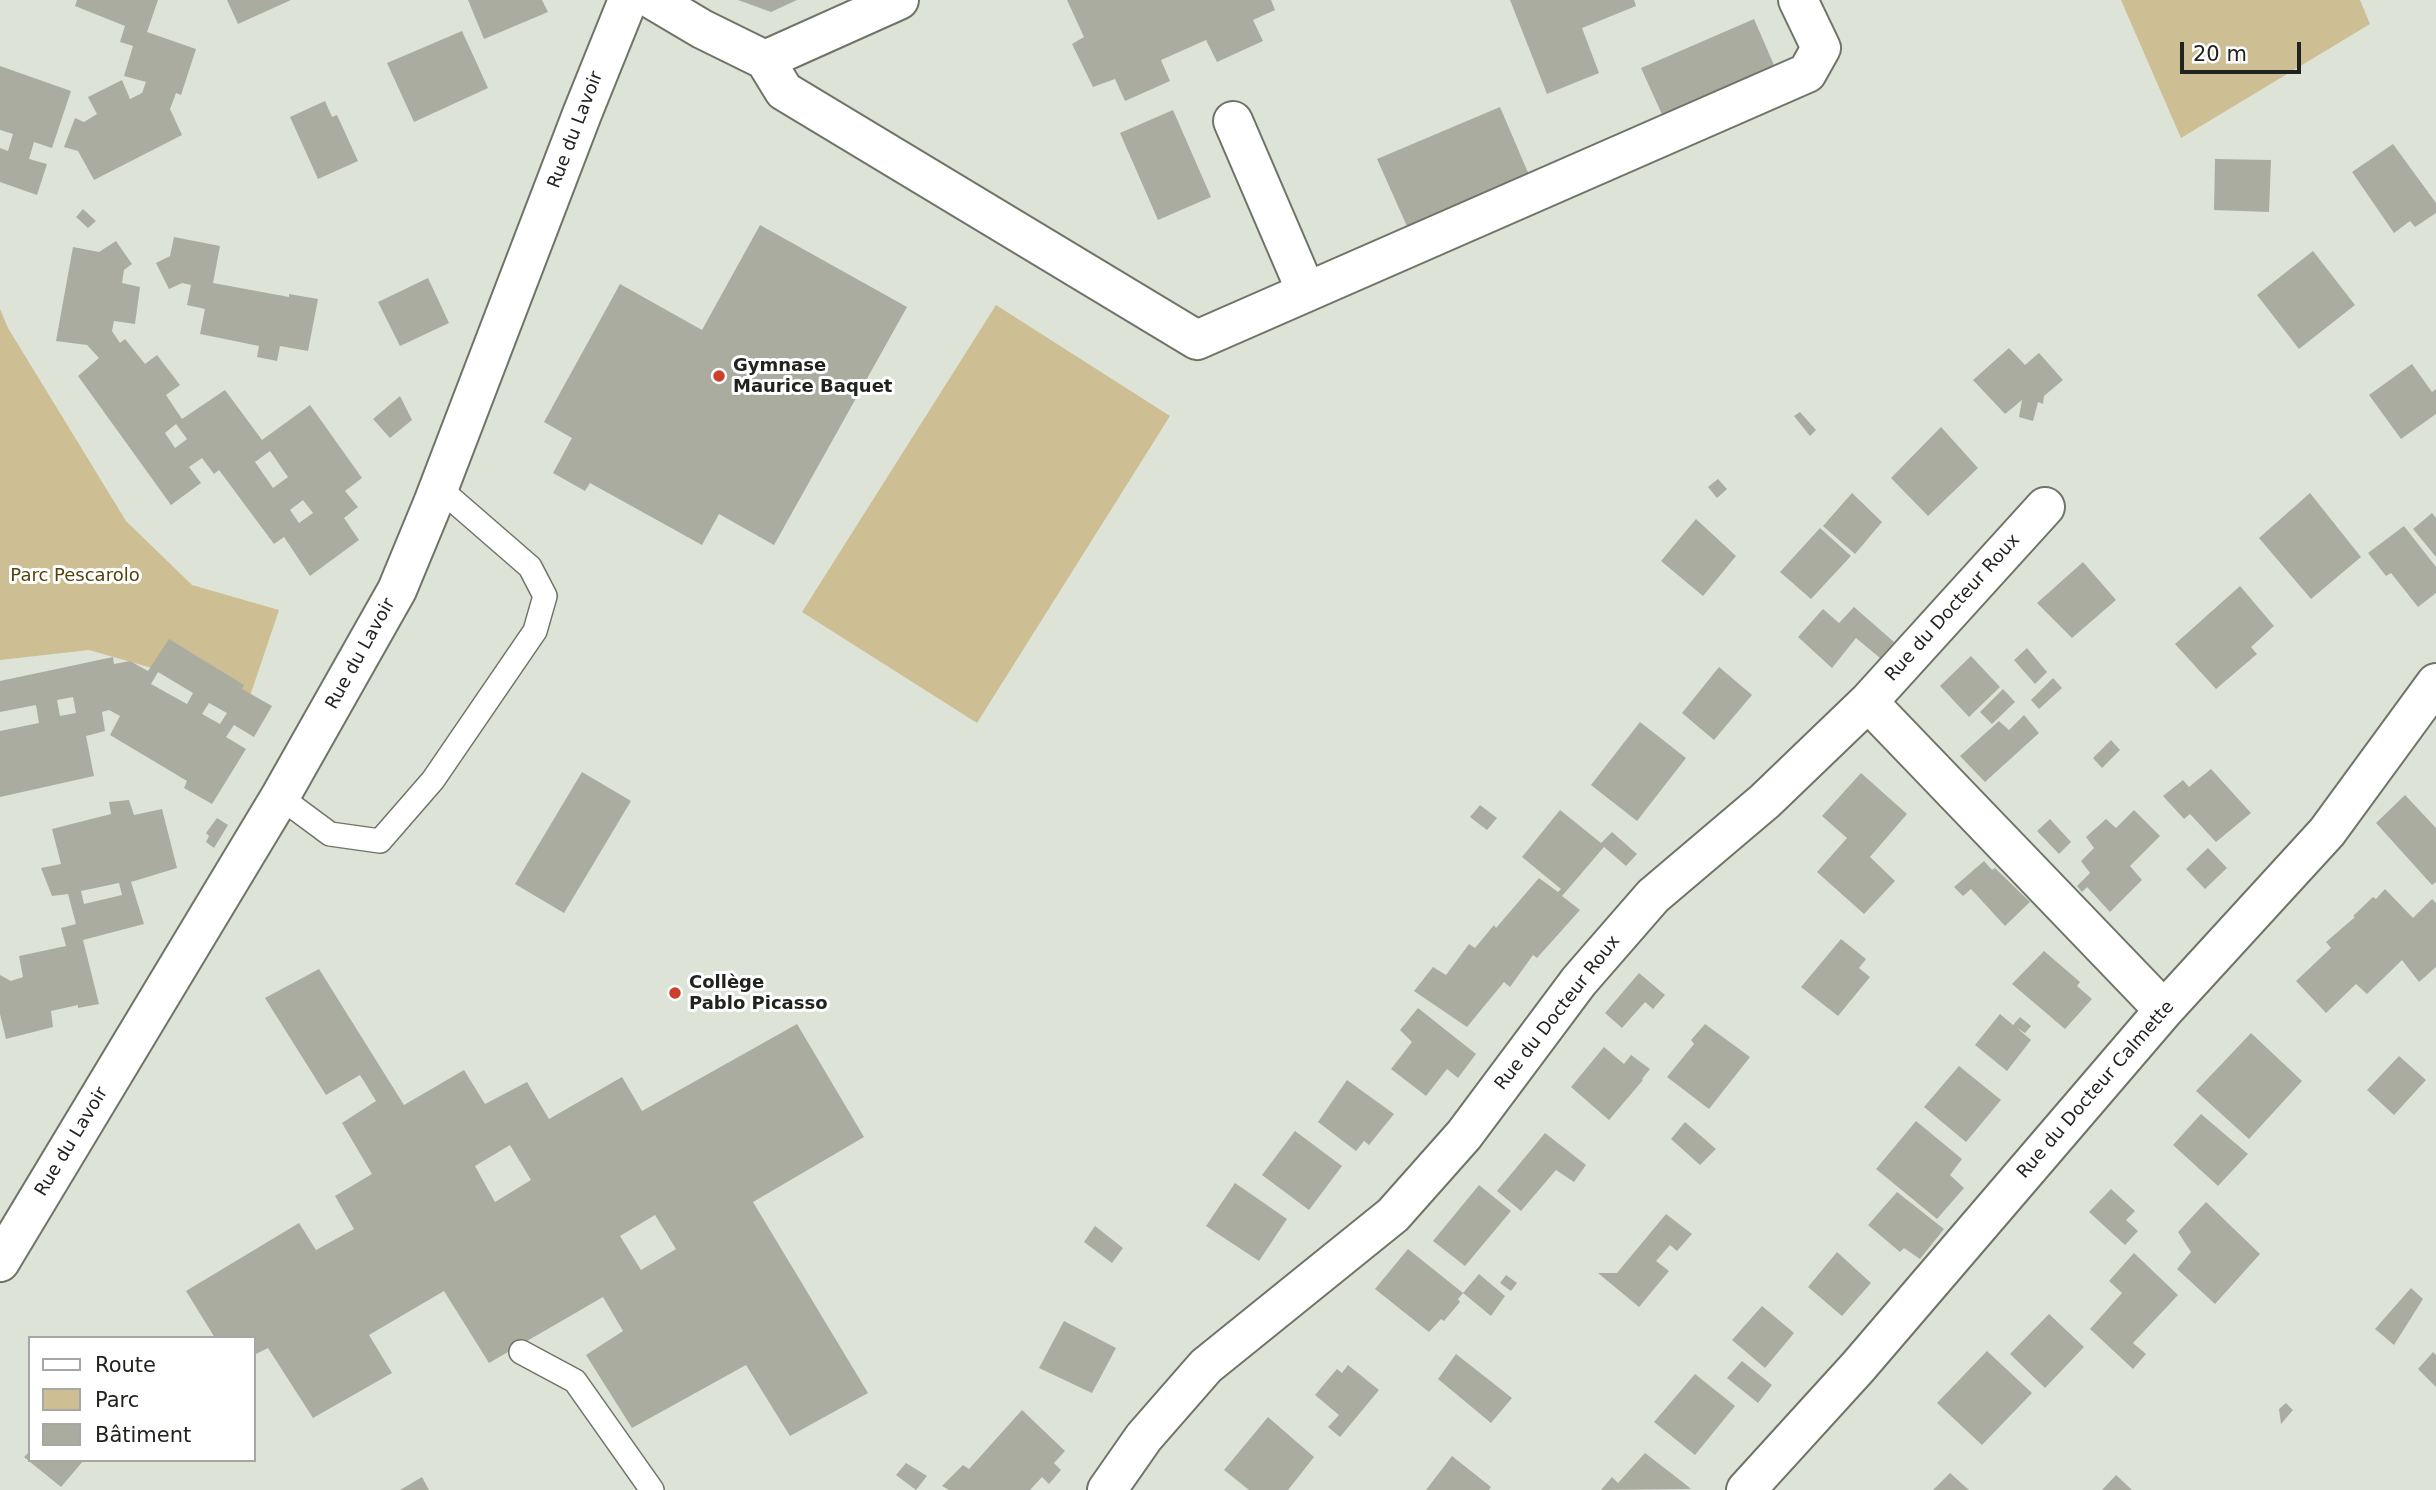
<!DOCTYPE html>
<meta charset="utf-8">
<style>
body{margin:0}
#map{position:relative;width:2436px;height:1490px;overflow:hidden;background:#dee3d7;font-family:"DejaVu Sans",sans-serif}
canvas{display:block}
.legend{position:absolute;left:28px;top:1336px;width:228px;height:126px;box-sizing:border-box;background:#fff;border:2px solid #a6a7a5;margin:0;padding:9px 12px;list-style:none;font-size:21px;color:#21231f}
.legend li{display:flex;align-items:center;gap:14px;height:35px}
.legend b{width:35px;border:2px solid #a6a7a5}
.scale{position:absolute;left:2180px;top:42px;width:121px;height:32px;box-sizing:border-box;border:4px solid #21231f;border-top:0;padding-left:9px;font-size:21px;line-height:24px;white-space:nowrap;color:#21231f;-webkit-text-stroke:5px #fff;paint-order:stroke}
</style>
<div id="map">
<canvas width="2436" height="1490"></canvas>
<ul class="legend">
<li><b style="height:9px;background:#fff"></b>Route</li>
<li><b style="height:19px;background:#cdbe94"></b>Parc</li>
<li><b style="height:19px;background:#abaca0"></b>Bâtiment</li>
</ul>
<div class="scale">20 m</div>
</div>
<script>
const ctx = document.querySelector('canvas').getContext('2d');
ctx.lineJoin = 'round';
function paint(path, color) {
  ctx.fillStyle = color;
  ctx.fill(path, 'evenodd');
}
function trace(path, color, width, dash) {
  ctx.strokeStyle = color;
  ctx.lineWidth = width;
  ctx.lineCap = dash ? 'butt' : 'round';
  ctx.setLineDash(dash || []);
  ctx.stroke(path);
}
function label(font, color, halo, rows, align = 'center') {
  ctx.font = font + ' "DejaVu Sans",sans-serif';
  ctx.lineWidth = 6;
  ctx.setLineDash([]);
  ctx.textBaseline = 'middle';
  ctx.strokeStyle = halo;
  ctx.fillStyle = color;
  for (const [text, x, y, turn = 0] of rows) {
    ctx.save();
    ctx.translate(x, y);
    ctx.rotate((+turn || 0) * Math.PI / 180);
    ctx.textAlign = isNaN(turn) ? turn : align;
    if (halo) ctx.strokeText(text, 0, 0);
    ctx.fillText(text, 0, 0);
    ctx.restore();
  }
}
paint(new Path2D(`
 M2121 0H2360L2370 24 2181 138Z
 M996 305 1170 416 977 723 802 612Z
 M0 309 8 328 126 521 192 585 279 610 250 696 89 650 0 660Z`), '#cdbe94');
paint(new Path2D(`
 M77 0H158L147 32 196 49 181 95 176 93 170 109 182 135 94 180 78 151 64 147 75 118 84 122 97 114 88 97 122 80 130 99 142 93 146 82 124 76 133 46 120 42 125 26 75 6Z
 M227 0H291L238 24Z
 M468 0H542L548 12 484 39Z
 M738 0H797L771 12Z
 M1067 0H1271L1275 10 1253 20 1263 41 1217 62 1206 40 1161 60 1170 81 1125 101 1115 79 1093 87 1072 44 1084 37Z
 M1510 0H1634L1636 6 1582 28 1599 73 1547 94Z
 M1754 19 1777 72 1665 121 1641 68Z
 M462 31 488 88 414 122 387 63Z
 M0 66 71 91 52 148 34 142 29 159 47 164 37 195 0 182V148L8 151 13 134 0 130Z
 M325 101 332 117 337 115 358 161 318 179 290 117Z
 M1500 107 1532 182 1410 233 1377 159Z
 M1173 110 1211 197 1158 220 1120 133Z
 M2393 144 2436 203V213L2415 227 2410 221 2394 233 2352 172Z
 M2215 159 2271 160 2269 212 2214 210Z
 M83 209 96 221 88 228 76 217Z
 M760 225 907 307 774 545 719 514 702 545 590 483 585 491 553 473 572 438 544 422 620 284 702 330Z
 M174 237 220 246 213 283 289 297V294L318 299 308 351 280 346 277 361 257 357 259 346 200 334 205 309 187 305 191 285 182 283 169 289 156 263 170 256Z
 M116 241 132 264 124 270 122 283 140 287 135 324 114 321 112 331 120 343 125 339 145 364 157 355 180 385 166 395 182 419 225 390 262 440 310 405 362 478 345 491 358 507 344 518 359 540 310 576 284 537 274 544 219 470 214 474 202 458 189 467 201 483 171 505 78 376 99 358 87 345 56 341 73 247 99 252ZM176 424 187 439 175 448 165 433ZM270 451 288 477 273 488 255 462ZM303 500 313 513 299 523 290 510Z
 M2313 251 2355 305 2299 349 2257 295Z
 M428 278 449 323 400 346 378 302Z
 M2009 348 2025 365 2039 353 2063 380 2044 396 2043 404 2038 402 2033 421 2019 417 2022 400 2005 414 1973 380Z
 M2412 364 2432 392 2436 389V414L2401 439 2369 395Z
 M400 396 412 420 390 438 373 419Z
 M1800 412 1816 430 1810 436 1794 416Z
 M1941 427 1978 468 1928 516 1891 478Z
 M1718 479 1727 489 1717 498 1708 487Z
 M1852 493 1882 522 1855 554 1823 526Z
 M2310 493 2361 557 2311 599 2259 538Z
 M2432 513 2436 518V557L2413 529Z
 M1696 519 1736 556 1703 596 1661 561Z
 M2404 526 2436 567V593L2418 607 2391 573 2386 576 2368 553Z
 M1820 528 1851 556 1811 599 1780 572Z
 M2083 562 2116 600 2072 638 2037 603Z
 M2240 586 2274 626 2251 647 2257 654 2216 689 2175 644Z
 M1854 607 1894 642 1880 658 1856 638 1832 668 1798 637 1823 609 1839 623Z
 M169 639 244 685 242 689 272 706 254 737 234 725 226 737 246 749 212 804 184 788 187 781 110 735 120 716 109 710 102 712 105 731 86 736 94 776 0 797V731L39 723 36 705 0 712V681L113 657 114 664 130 661 148 671ZM158 672 193 693 187 704 151 684ZM73 697 76 713 60 716 57 700ZM209 703 227 713 220 724 202 714Z
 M2027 648 2047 672 2035 684 2014 660Z
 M1971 656 2000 687 1969 717 1940 686Z
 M1719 667 1752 695 1714 740 1682 713Z
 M2053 678 2062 688 2039 709 2031 700Z
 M2003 689 2015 702 1992 724 1980 712Z
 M2024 715 2039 733 1985 782 1960 756 1999 721 2009 730Z
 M1640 722 1686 758 1637 821 1591 785Z
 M2111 740 2120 750 2102 768 2093 758Z
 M2211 769 2251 813 2216 842 2190 814 2184 819 2163 796 2183 780 2189 787Z
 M582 772 631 801 564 913 515 884Z
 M1861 773 1907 814 1870 857 1895 881 1864 914 1817 872 1847 838 1822 816Z
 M2405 795 2436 828V882L2432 885 2376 823Z
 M129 800 134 815 162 809 177 868 131 882 144 924 83 940 99 1004 78 1008V1005L51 1011 53 1027 6 1039 0 1014V975L11 981 23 977 19 956 66 946 61 928 76 924 68 894 52 896 41 868 61 864 52 829 111 814 109 802ZM119 883 122 895 84 904 81 891Z
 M1480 805 1497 818 1487 830 1470 817Z
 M1560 810 1601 843 1612 832 1637 854 1626 866 1604 847 1562 896 1580 910 1537 958 1533 955 1510 987 1504 982 1467 1027 1414 991 1433 967 1446 975 1469 944 1475 948 1494 925 1496 928 1539 878 1558 892 1561 889 1522 857Z
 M2134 810 2160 836 2130 866 2142 880 2110 912 2087 887 2082 892 2077 886 2090 873 2081 861 2094 848 2086 837 2106 819 2116 828Z
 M217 818 228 825 214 848 206 842 209 836 206 833Z
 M2050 819 2071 842 2059 854 2037 831Z
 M2208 848 2227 868 2205 889 2186 869Z
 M1984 861 1992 870 1995 868 2030 902 2005 926 1971 889 1963 896 1954 887Z
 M2385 889 2413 918 2432 899 2436 903V967L2419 982 2402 960 2367 994 2356 984 2326 1013 2296 981 2331 948 2326 942 2355 917 2353 916 2373 897 2376 899Z
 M1841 939 1866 959 1859 968 1870 977 1838 1016 1801 987Z
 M2044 951 2080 982 2077 986 2092 999 2065 1029 2012 984Z
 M319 969 404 1105 464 1070 485 1104 527 1082 549 1119 622 1077 642 1111 797 1024 864 1137 753 1202 868 1393 790 1436 746 1365 632 1428 586 1355 623 1331 603 1297 489 1363 444 1291 369 1335 392 1373 313 1418 268 1348 254 1355V1338H215L186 1291 299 1223 316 1250 354 1229 335 1196 372 1174 342 1123 376 1101 360 1075 326 1095 265 998ZM510 1145 531 1180 495 1202 475 1166ZM655 1215 676 1249 641 1270 620 1236Z
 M1639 973 1665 995 1653 1009 1645 1002 1622 1028 1605 1013Z
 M1418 1008 1476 1054 1458 1078 1447 1069 1426 1096 1391 1069 1412 1042 1400 1030Z
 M2000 1014 2013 1025 2020 1017 2031 1026 2025 1033 2017 1028 2031 1040 2007 1071 1975 1045Z
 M1705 1024 1750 1057 1709 1109 1667 1077 1694 1044 1691 1040Z
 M2251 1033 2302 1081 2249 1139 2196 1091Z
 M1604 1047 1624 1064 1631 1055 1650 1069 1642 1079 1643 1080 1609 1120 1571 1087Z
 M2399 1056 2426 1080 2394 1115 2367 1090Z
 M1959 1066 2001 1100 1966 1142 1924 1107Z
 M1347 1080 1394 1114 1369 1145 1364 1141 1356 1151 1318 1122Z
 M2201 1114 2248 1154 2218 1186 2173 1145Z
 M1916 1121 1962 1159 1950 1175 1964 1188 1937 1219 1876 1169Z
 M1685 1122 1716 1149 1700 1165 1671 1139Z
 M1295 1131 1342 1166 1309 1210 1262 1175Z
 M1545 1133 1586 1165 1574 1182 1556 1170 1521 1211 1497 1191Z
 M1235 1183 1287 1219 1259 1261 1206 1226Z
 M1479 1185 1511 1211 1465 1266 1433 1241Z
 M2111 1189 2135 1211 2126 1220 2138 1231 2125 1245 2089 1212Z
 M1897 1192 1944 1229 1920 1259 1904 1248 1900 1252 1868 1225Z
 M2206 1202 2260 1254 2215 1304 2177 1269 2191 1252 2178 1232Z
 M1666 1214 1692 1234 1677 1251 1670 1245 1656 1261 1669 1271 1639 1307 1598 1273H1617Z
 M1095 1226 1123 1248 1112 1263 1084 1242Z
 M1408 1249 1463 1293 1458 1299 1460 1302 1444 1321 1441 1319 1429 1332 1375 1289Z
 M1837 1252 1871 1283 1842 1316 1808 1287Z
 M2134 1253 2178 1295 2133 1343 2146 1354 2133 1369 2090 1329 2122 1293 2109 1281Z
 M1479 1274 1505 1296 1491 1316 1463 1293Z
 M1506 1275 1517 1283 1511 1291 1500 1283Z
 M2411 1288 2423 1299 2394 1345 2375 1329Z
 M1762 1306 1794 1333 1765 1368 1732 1340Z
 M2049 1314 2084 1347 2045 1388 2010 1354Z
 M1064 1321 1116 1348 1092 1393 1039 1368Z
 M1987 1351 2032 1393 1982 1445 1937 1403Z
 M2433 1352 2436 1355V1387L2418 1369Z
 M1456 1354 1512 1398 1491 1423 1438 1379Z
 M1742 1361 1772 1385 1758 1403 1727 1378Z
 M1348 1365 1379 1390 1340 1437 1328 1427 1339 1415 1315 1395 1337 1369 1342 1373Z
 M1695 1374 1735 1406 1695 1455 1654 1422Z
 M2286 1403 2293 1410 2281 1424 2279 1409Z
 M1022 1410 1065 1451 1054 1463 1061 1470 1049 1484 1042 1477 1030 1490H949L942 1486 963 1465 969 1469Z
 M1268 1417 1314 1457 1288 1490H1249L1224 1470Z
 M30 1451V1460H84L61 1487 24 1457Z
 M1645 1453 1685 1484 1691 1489 1601 1490 1612 1477 1618 1483Z
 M1452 1456 1491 1487 1489 1490H1426Z
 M906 1463 927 1476 916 1490 896 1475Z
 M1950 1473 1969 1490H1933Z
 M2116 1475 2132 1490H2102Z
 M422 1477 429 1490H400Z`), '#abaca0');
const lane = new Path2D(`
 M280 797 330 834 380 841 433 780 535 631 545 596 530 567 439 488
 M521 1352 575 1381 652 1490`);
const street = new Path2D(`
 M653 0 702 29 765 60 784 91 1197 340 1807 73 1821 48 1798 0
 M765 60 899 0
 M1233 121 1306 291
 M1868 702 2164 1010
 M0 1262 280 797 397 590 433 503 582 114 628 0
 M1107 1490 1144 1437 1206 1366 1393 1215 1464 1135 1579 981 1653 896 1765 801 1868 702 2045 507
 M1746 1490 1858 1367 2164 1010 2327 832 2436 683`);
trace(lane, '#6f7469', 26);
trace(street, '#6f7469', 42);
trace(lane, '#fff', 23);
trace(street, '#fff', 38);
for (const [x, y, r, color] of [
 [719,376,7,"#cb402a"],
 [675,993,7,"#cb402a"]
]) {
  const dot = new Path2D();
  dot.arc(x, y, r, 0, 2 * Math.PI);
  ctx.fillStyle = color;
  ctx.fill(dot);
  trace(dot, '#fff', 2.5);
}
label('18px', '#21231f', '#fff', [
 ["Rue du Lavoir",576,130,-69],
 ["Rue du Docteur Roux",1953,608,-48],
 ["Rue du Lavoir",361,654,-61],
 ["Rue du Docteur Roux",1558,1013,-52],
 ["Rue du Docteur Calmette",2096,1090,-49],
 ["Rue du Lavoir",72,1142,-59]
]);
label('bold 18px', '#21231f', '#fff', [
 ["Gymnase",733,366],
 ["Maurice Baquet",733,387],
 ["Collège",689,983],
 ["Pablo Picasso",689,1004]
], 'left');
label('18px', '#54420a', '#fff', [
 ["Parc Pescarolo",75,576]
]);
</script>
